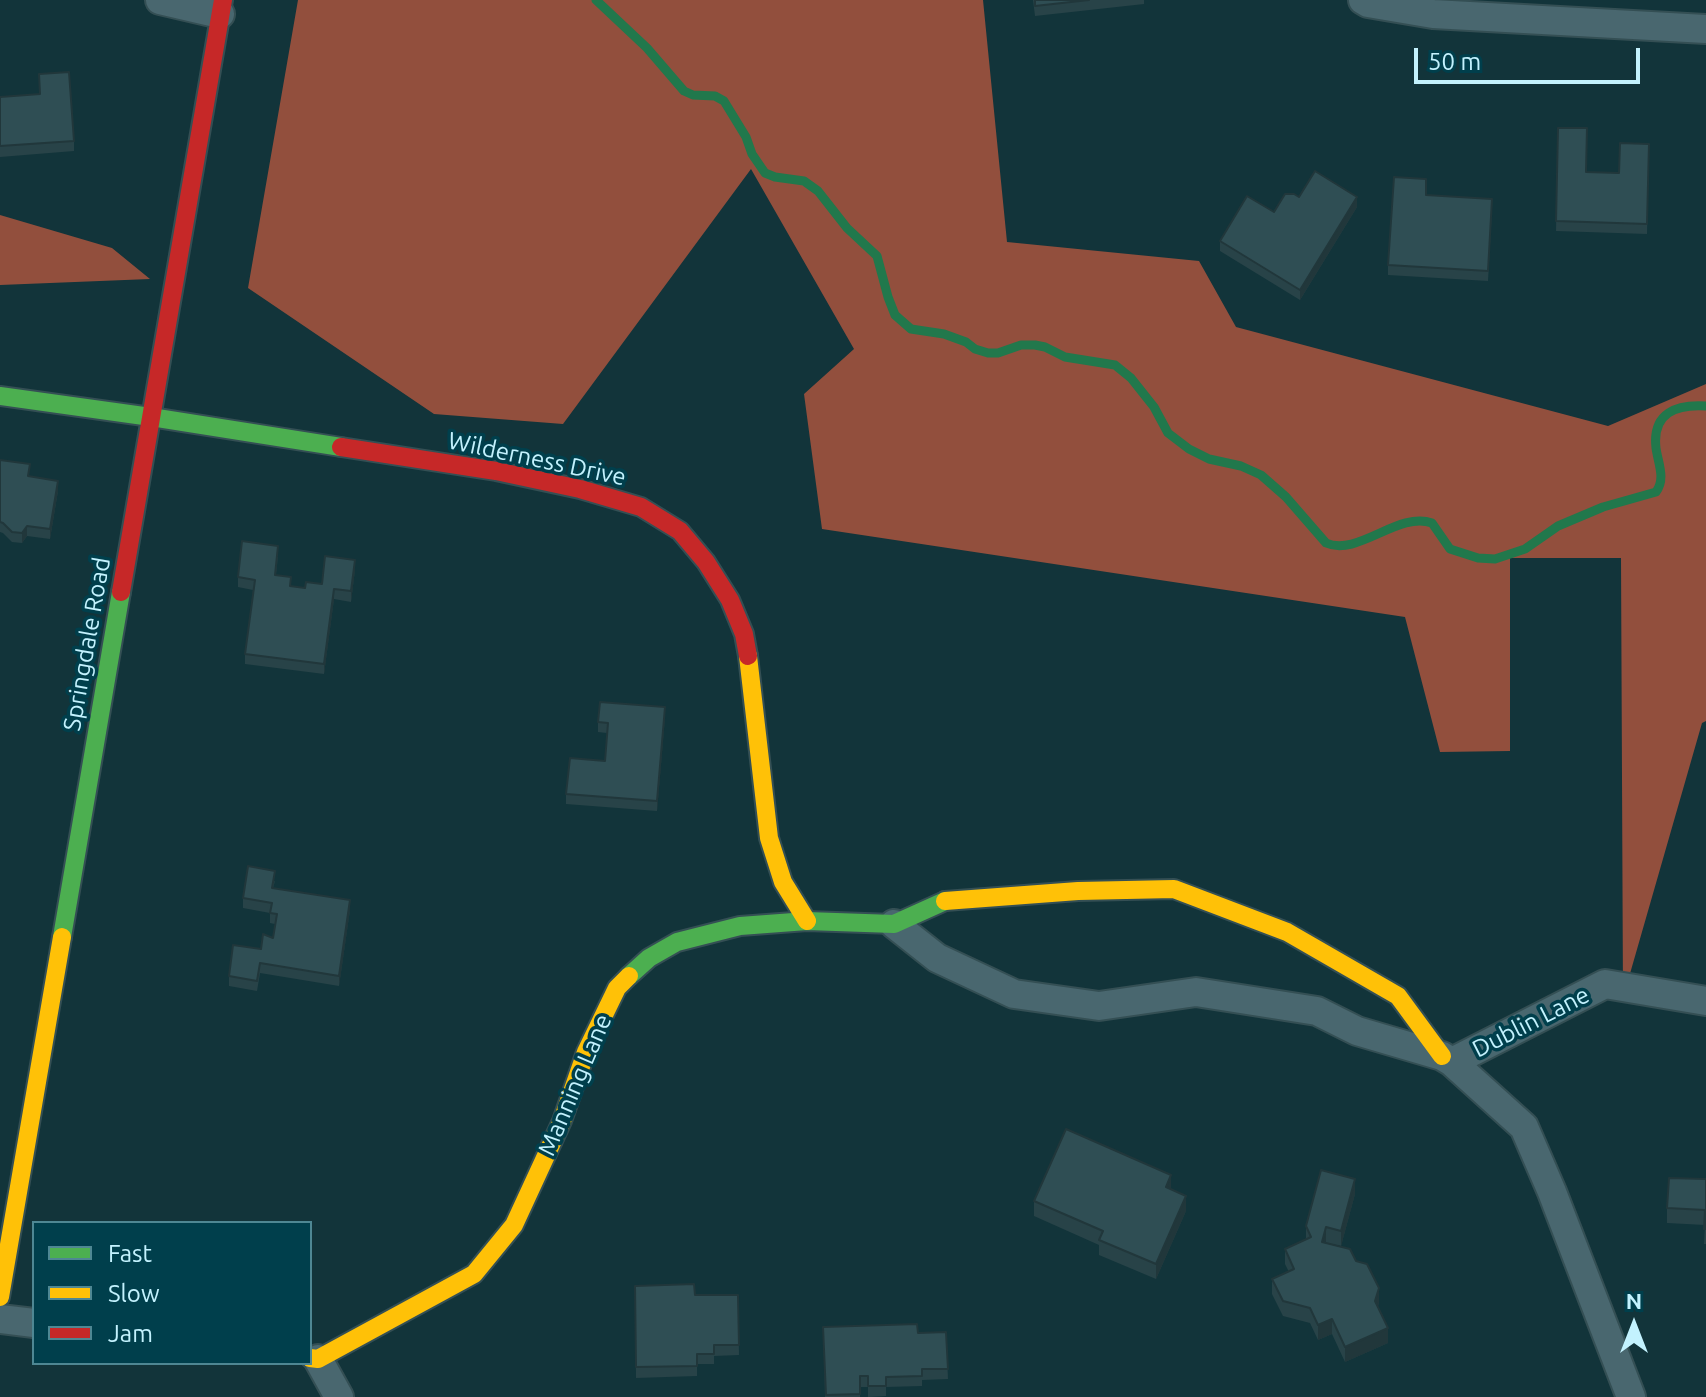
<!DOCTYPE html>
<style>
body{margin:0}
#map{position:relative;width:1706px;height:1397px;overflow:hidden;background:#12343a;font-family:Ubuntu,sans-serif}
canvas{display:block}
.legend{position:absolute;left:32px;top:1221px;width:280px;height:144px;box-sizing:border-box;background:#003f4c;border:2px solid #4e8793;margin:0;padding:10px 14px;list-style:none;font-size:24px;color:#c3f2fe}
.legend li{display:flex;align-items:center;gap:16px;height:40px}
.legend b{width:40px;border:2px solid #4e8793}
.north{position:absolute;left:1594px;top:1285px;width:80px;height:80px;-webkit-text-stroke:6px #003f4c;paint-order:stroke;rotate:0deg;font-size:22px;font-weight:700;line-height:32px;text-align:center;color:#c3f2fe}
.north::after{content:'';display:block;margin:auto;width:28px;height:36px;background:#c3f2fe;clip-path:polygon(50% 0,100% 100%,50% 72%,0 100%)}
.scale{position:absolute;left:1414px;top:48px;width:226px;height:36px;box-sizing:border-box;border:4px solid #c3f2fe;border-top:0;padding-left:10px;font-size:24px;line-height:28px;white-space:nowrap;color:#c3f2fe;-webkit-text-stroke:6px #003f4c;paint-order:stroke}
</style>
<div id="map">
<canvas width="1706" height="1397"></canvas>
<ul class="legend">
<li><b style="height:10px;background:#4caf50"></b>Fast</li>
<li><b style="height:10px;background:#ffc107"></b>Slow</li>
<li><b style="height:10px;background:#c62828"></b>Jam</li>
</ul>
<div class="north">N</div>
<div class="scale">50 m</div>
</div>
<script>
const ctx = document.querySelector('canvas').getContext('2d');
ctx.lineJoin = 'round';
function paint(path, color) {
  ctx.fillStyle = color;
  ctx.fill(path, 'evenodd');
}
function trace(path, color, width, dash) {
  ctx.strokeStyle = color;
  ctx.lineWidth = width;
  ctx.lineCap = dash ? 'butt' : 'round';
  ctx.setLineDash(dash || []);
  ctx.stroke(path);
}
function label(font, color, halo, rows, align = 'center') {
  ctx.font = font + ' Ubuntu,sans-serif';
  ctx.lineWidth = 7;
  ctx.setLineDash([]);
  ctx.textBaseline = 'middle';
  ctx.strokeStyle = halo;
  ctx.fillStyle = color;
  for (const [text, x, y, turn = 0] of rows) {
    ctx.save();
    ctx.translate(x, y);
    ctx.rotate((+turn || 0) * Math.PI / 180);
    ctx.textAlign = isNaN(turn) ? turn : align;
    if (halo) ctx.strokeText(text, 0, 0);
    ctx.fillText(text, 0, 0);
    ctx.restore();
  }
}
paint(new Path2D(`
 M298 0H983L1007 242 1199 261 1236 327 1608 426 1706 384V721L1702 723 1623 998 1621 558H1510V751L1440 752 1405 617 822 529 804 394 854 349 751 169 563 424 434 414 248 288Z
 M0 215 112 248 150 279 0 285Z`), '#924f3d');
trace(new Path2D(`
 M596 0 647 48 684 91 693 95 715 96 724 101 746 137 752 154 765 173 775 177 804 181 818 191 847 228 877 256 888 297 895 315 911 329 944 334 966 342 975 349 988 353H998L1021 345H1035L1045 347 1065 357 1115 365 1131 378 1154 407 1168 433 1189 449 1209 459 1241 466 1261 475 1286 497 1326 543C1358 557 1398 511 1432 523L1450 549 1478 558 1495 559 1525 549 1558 526 1603 507 1656 492C1666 479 1658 463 1656 448 1652 413 1676 404 1706 406`), '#21784c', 9);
const street = new Path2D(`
 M160 0 220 14
 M1363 0 1368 3 1433 14 1706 29
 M894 924 937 958 1014 994 1099 1006 1196 992 1317 1011 1357 1031 1442 1056 1452 1062 1524 1127 1552 1192 1631 1397
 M1452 1062 1605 984 1706 1001
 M0 1319 34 1323
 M318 1359 339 1397`);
const fast = new Path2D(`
 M0 396 151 417 341 447
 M62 937 121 592
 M629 976 649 958 677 942 740 926 807 921 894 924 945 901`);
const slow = new Path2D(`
 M748 656 769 838 783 882 807 921
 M945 901 1078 891 1174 889 1287 932 1398 996 1442 1056
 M0 1297 62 937
 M310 1358 318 1359 474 1274 514 1225 562 1121 586 1052 617 988 629 976`);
const jam = new Path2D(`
 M341 447 496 471 580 489 641 507 680 531 706 562 730 600 744 634 748 656
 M121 592 223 0`);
trace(street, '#344f54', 32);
trace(fast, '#344f54', 22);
trace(slow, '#344f54', 22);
trace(jam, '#344f54', 22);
trace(street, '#49676f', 28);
trace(fast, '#4caf50', 18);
trace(slow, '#ffc107', 18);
trace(jam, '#c62828', 18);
paint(new Path2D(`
 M1033 0H1144V4L1035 16Z
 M0 97 74 141V151L0 157Z
 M1558 128 1586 172 1619 173 1649 144 1647 234 1556 231Z
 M1426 195 1492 210 1488 281 1388 275V265Z
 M1299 197 1357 207 1300 300 1220 251V241Z
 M0 460 58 491 50 539 27 536 22 543 12 542 3 533 0 532Z
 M278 556 276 575 291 586 305 588 322 584 355 570 351 602 334 599 324 674 245 664V654L253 590 238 587V577Z
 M665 717 657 811 566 804V794L605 761 607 733 598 732V722Z
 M275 881 273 888 350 910 339 986 260 973 257 991 229 986V976L273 938 275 924 270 923V913L243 908V898Z
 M1706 1179V1244H1704L1705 1225 1667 1223V1208Z
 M1171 1189 1186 1211 1156 1279 1099 1255V1245L1034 1216V1201Z
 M1355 1194 1341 1246 1326 1243 1379 1303 1378 1306 1388 1343 1345 1362 1332 1334 1318 1340 1310 1323 1283 1316 1272 1294V1279L1289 1272 1285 1264V1249L1306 1239V1226Z
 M635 1286 695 1295H738L739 1355 714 1356V1364H697V1376L636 1378Z
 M823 1327 918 1333 946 1332 948 1379 922 1380V1386L886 1387V1396L868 1397V1387H860V1397H825Z`), '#284348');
paint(new Path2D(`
 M1357 197V207L1300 300V290Z
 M58 481V491L50 539V529Z
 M27 526V536L22 543V533Z
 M355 560V570L351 602V591Z
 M334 589V599L324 674V664Z
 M665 707V717L657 811V801Z
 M350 900V910L339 986V976Z
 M1171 1175V1190L1166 1187Z
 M1355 1179V1194L1341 1246V1231Z
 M1186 1196V1211L1156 1279V1264Z
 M1326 1227V1242L1322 1257V1242Z
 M1379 1288V1303L1375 1316V1301Z
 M1332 1319V1334L1318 1340V1325Z
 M1388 1328V1343L1345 1362V1347Z`), '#21373b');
const building = new Path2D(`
 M1035 0H1089L1035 6Z
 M69 72 74 141 0 146V97L40 94 39 74Z
 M1558 128H1587L1586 172 1619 173 1620 143 1649 144 1647 224 1556 221Z
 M1315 171 1357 197 1300 290 1220 241 1247 196 1274 212 1285 194H1294L1299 197Z
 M1394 177 1426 179V195L1492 199 1488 271 1388 265Z
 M0 460 30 464 28 476 58 481 50 529 27 526 22 533 12 532 3 523 0 522Z
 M242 541 278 546 275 575 291 577 290 586 305 588 306 582 322 584 325 556 355 560 351 591 334 589 324 664 245 654 255 580 238 577Z
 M600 702 665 707 657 801 566 794 570 758 605 761 608 723 598 722Z
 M248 866 275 871 272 888 350 900 339 976 260 963 257 981 229 976 233 945 261 949 263 934 273 938 277 914 270 913 272 903 243 898Z
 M1066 1129 1171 1175 1166 1187 1186 1196 1156 1264 1099 1240 1103 1231 1034 1201Z
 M1321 1170 1355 1179 1341 1231 1326 1227 1322 1242 1350 1249 1356 1261 1367 1264 1379 1288 1375 1301 1388 1328 1345 1347 1332 1319 1318 1325 1310 1308 1283 1301 1272 1279 1294 1269 1285 1249 1311 1237 1306 1226Z
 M1669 1178 1706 1179V1229H1704L1705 1210 1667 1208Z
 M694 1284 695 1295H738L739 1345H714V1354H697V1366L636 1367 635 1286Z
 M917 1324 918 1333 946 1332 948 1369H922V1376L886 1377V1386H868V1376H860V1394L826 1395 823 1327Z`);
paint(building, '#2f4e54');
trace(building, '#21373b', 2);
label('24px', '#c3f2fe', '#003f4c', [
 ["Wilderness Drive",537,459,12],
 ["Springdale Road",87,644,-80],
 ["Dublin Lane",1531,1022,-27],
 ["Manning Lane",575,1085,-67]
]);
</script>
